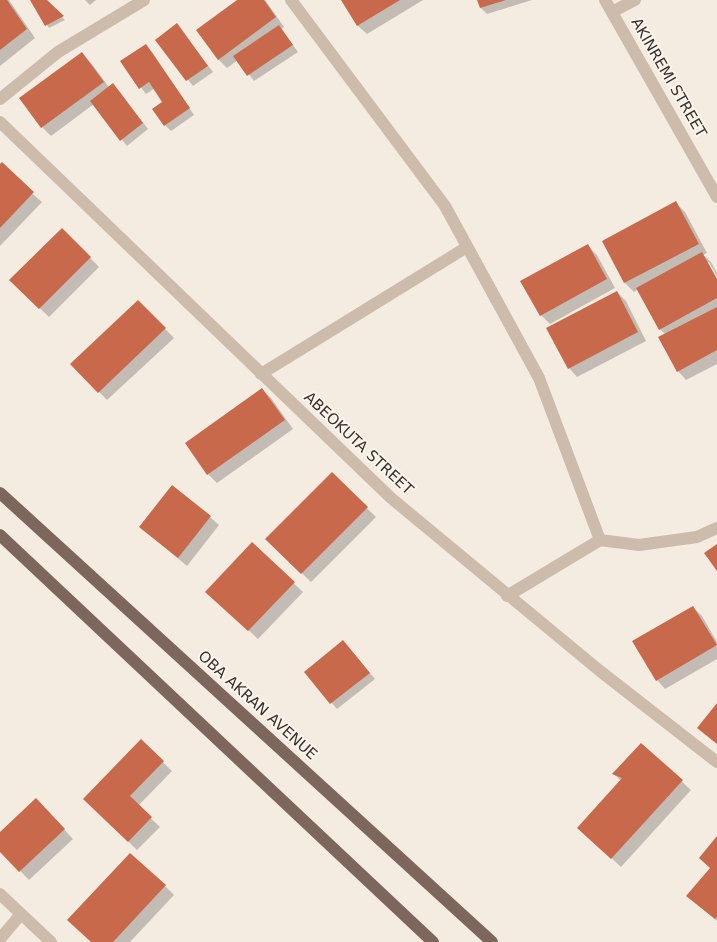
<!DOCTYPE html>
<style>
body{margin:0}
canvas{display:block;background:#f4ebe1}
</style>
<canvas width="717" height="942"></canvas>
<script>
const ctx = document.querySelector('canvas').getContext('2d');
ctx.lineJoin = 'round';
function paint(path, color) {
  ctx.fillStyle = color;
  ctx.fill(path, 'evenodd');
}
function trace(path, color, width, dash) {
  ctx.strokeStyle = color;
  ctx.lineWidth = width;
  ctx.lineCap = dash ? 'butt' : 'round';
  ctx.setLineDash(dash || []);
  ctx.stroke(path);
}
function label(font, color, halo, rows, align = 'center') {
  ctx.font = font + ' "DejaVu Sans",sans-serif';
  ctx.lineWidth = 4;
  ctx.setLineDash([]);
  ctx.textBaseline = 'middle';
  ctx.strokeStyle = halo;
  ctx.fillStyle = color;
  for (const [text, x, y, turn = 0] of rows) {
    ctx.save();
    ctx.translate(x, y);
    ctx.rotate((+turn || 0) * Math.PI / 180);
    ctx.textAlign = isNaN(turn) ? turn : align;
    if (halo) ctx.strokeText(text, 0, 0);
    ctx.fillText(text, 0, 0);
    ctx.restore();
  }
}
paint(new Path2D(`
 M0 0H9L35 38 0 66Z
 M33 0H45L65 20 49 28Z
 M85 0H96L90 5Z
 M240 0H265L284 27 281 29 298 52 254 81 238 60 227 68 218 59Z
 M344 0H423L367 34 358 26 342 1Z
 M478 0H532L487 14 481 8Z
 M177 25 213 72 193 86 157 40Z
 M146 46 152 52 194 115 171 131 165 125 164 102 155 88 146 94 122 62Z
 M82 54 91 63 109 87 118 90 148 129 127 146 94 104 51 136 42 127Z
 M0 166 42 202 0 246Z
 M676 203 685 212 707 253 703 255 711 262 717 273V276L709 262H706L717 281V364L686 380 678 371 666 335 660 329 638 289 634 292 625 283 603 242Z
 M62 229 99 267 49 317 11 280Z
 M588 246 597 255 615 288 550 324 541 315Z
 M617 292 626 301 646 341 577 377 569 368Z
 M138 301 174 338 107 400 72 364Z
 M262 390 271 398 293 429 217 483 208 474 186 444Z
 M332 474 376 517 311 582 267 539Z
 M210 517 219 525 187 566 140 527Z
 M252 544 303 592 258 639 216 600Z
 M693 607 702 616 717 642V659L665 689 657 680Z
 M343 641 375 679 337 709 305 672Z
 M141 741 172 771 138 806 160 827 137 850 85 799Z
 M641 744 691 790 621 867 588 836 621 781 614 774Z
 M45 809 73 839 29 880 0 850V833Z
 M717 838V921L688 896 711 868Z
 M165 886 174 895 130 942H92Z`), '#0003');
paint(new Path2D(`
 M0 0H7L27 29 0 50Z
 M30 0H47L64 16 45 26Z
 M237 0H264L276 17 218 60 196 30Z
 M341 0H400L357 26Z
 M477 0H506L480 8Z
 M177 23 208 66 186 81 155 40Z
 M279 25 293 45 247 76 233 56Z
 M146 44 190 108 164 126 152 109 162 102 149 82 139 89 120 61Z
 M82 52 104 82 41 128 19 98Z
 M113 83 143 123 120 141 90 101Z
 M2 162 34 192 0 228V164Z
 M676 201 699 244 624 283 602 241Z
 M62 228 91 257 39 309 9 280Z
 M588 244 607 279 540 316 520 281Z
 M702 252 717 279V298L659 330 636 288Z
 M617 291 638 332 568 369 546 328Z
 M138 300 166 328 98 393 70 364Z
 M717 307V350L677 372 658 337Z
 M262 388 285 420 207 475 185 443Z
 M332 472 368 507 301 574 265 539Z
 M172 485 211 516 178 558 139 527Z
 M252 542 295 582 248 631 205 592Z
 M717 544V571L704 553Z
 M693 606 717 645 656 681 632 641Z
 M343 640 370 673 330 704 304 672Z
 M717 703V744L697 728Z
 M141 739 164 761 130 796 152 817 128 842 83 799Z
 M641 743 683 780 611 859 577 828 622 778 612 774Z
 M36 798 65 829 19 872 0 852V832Z
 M717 836V917L715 919 686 896 710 868 699 858Z
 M130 853 166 885 113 942H91L67 920Z`), '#c8694b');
trace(new Path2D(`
 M291 0 445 206 539 378 600 540 507 596
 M605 0 717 197
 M612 12 635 0
 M0 99 58 52 144 0
 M0 122 391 498 600 671 717 762
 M261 374 467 247
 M600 540 639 545 697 537 717 528
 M0 894 51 942
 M0 939 21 914`), '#cdbbac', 12);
trace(new Path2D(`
 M0 493 492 942
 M0 535 433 942`), '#7d675c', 12);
label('15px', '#3b302b', '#fbf5ee', [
 ["AKINREMI STREET",668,78,60],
 ["ABEOKUTA STREET",358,444,43],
 ["OBA AKRAN AVENUE",257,706,42]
]);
</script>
